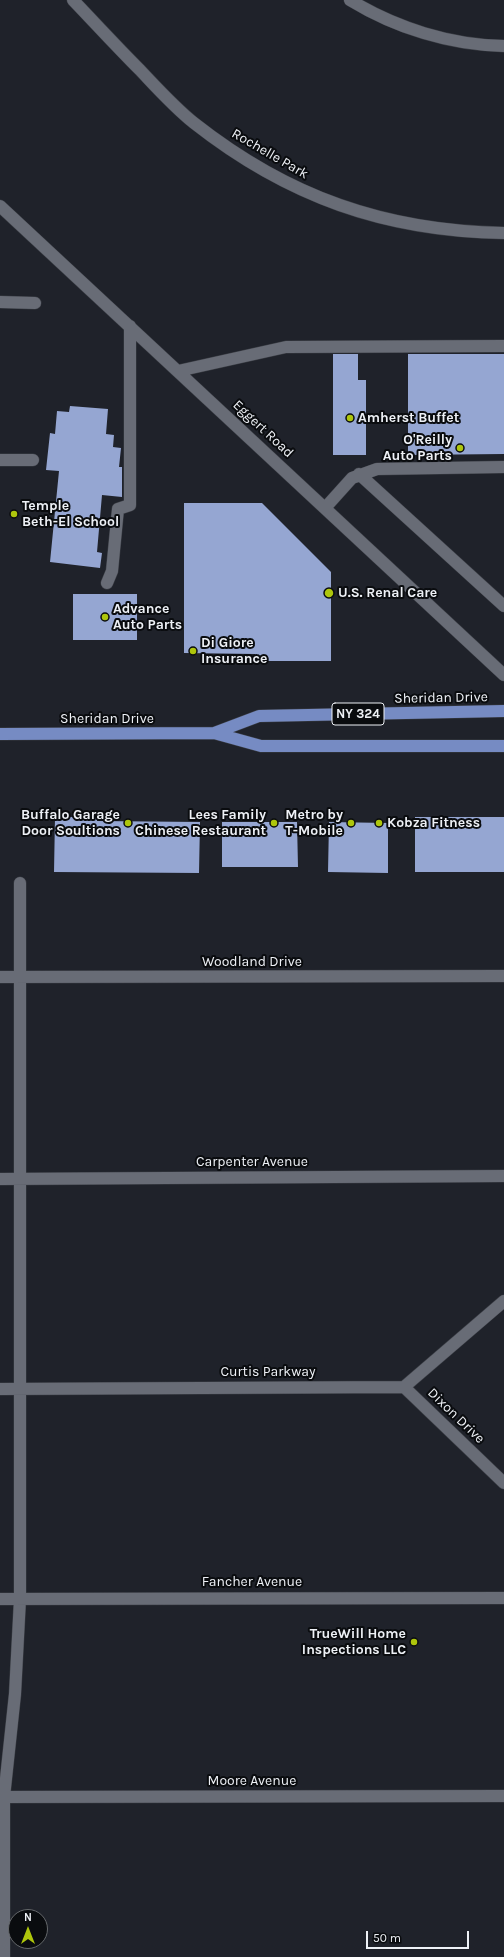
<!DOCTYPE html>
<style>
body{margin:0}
#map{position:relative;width:504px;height:1957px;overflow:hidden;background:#1f222a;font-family:Karla,sans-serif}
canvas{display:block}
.north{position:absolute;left:8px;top:1909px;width:40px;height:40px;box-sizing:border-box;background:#0a0c0f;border:1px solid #65686b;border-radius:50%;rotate:0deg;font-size:11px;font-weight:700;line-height:16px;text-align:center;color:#eef1f6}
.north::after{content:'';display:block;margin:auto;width:14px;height:18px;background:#aec60c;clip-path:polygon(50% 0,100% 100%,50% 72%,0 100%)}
.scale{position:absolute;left:366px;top:1931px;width:103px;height:18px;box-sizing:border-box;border:2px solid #eef1f6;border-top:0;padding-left:5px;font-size:12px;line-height:14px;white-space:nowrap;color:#eef1f6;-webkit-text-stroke:3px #0a0c0f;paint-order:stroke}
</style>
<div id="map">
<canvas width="504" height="1957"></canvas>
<div class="north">N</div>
<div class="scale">50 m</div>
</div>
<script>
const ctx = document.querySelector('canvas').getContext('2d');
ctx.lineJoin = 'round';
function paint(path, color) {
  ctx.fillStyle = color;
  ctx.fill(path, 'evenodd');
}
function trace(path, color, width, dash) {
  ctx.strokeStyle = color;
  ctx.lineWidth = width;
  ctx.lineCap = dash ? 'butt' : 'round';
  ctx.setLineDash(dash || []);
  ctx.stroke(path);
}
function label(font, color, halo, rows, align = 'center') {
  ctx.font = font + ' Karla,sans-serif';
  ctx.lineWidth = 4;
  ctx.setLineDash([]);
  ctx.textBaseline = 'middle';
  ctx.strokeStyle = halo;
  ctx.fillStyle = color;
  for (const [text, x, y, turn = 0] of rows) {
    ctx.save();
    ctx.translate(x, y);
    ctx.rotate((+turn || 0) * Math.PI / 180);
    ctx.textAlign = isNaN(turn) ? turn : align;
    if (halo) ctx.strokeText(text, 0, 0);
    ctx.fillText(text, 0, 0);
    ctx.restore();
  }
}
paint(new Path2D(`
 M333 354H358V380H366V455H333Z
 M408 354H504V454L408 455Z
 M70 406 108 409 106 434 114 435 113 447 121 448 119 467H122V497L102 495 97 552 102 553 100 568 50 562 59 471 46 470 50 433 55 434 57 411 69 412Z
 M184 503H262L331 572V661H255V654L184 653Z
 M73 594H137V640H73Z
 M55 817H97V821L200 822 199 873 54 872Z
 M415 817H504V872H415Z
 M222 822H297L298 867H222Z
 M329 822 388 823V873L328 872Z`), '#95a6d2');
const minor = new Path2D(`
 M73 0C95 23 117 47 140 70 157 88 174 107 194 123 288 197 385 231 504 233
 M350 0C396 28 450 45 504 46
 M0 206 504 675
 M0 302 35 303
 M178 371 286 347 504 346
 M0 460H33
 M359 474 504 606
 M325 508 352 478 377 469 504 467
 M107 583 112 571 118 509 130 505V326
 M0 977 504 976
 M0 1179 504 1176
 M404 1387 504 1483
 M0 1389 404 1387 504 1301
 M0 1599 504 1598
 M0 1797 504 1796
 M4 1957V1797L15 1694 20 1599V883`);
const major = new Path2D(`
 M214 733 259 716 504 711
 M0 734 214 733 261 746H504`);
trace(minor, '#3b3e45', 13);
trace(major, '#3b3e45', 13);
trace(minor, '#686c76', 12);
trace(major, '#768bc3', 12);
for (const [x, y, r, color] of [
 [350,418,4,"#aec60c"],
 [460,448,4,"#aec60c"],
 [14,514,4,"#aec60c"],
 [329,593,5,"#aec60c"],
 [105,617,4,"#aec60c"],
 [193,651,4,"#aec60c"],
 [128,823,4,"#aec60c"],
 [274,823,4,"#aec60c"],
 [351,823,4,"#aec60c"],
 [379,823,4,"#aec60c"],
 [414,1642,4,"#aec60c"]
]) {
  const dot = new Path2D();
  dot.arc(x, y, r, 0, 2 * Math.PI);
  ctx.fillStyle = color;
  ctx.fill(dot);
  trace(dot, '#0a0c0f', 1.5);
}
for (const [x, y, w] of [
 [358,714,52]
]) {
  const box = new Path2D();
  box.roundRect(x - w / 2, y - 11, w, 22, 3);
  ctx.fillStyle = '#0a0c0f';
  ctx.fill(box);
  trace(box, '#eef1f6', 1);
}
label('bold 13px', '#eef1f6', null, [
 ["NY 324",358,714]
]);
label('14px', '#eef1f6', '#0a0c0f', [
 ["Rochelle Park",270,154,30],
 ["Eggert Road",263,429,43],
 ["Sheridan Drive",441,698,-1],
 ["Sheridan Drive",107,719],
 ["Woodland Drive",252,962],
 ["Carpenter Avenue",252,1162],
 ["Curtis Parkway",268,1372],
 ["Dixon Drive",456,1416,44],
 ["Fancher Avenue",252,1582],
 ["Moore Avenue",252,1781]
]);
label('bold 14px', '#eef1f6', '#0a0c0f', [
 ["Amherst Buffet",358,418],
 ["O'Reilly",452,440,"right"],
 ["Auto Parts",452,456,"right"],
 ["Temple",22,506],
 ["Beth-El School",22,522],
 ["U.S. Renal Care",338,593],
 ["Advance",113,609],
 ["Auto Parts",113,625],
 ["Di Giore",201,643],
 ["Insurance",201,659],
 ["Buffalo Garage",120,815,"right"],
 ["Door Soultions",120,831,"right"],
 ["Lees Family",266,815,"right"],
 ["Chinese Restaurant",266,831,"right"],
 ["Metro by",343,815,"right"],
 ["T-Mobile",343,831,"right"],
 ["Kobza Fitness",387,823],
 ["TrueWill Home",406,1634,"right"],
 ["Inspections LLC",406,1650,"right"]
], 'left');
</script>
